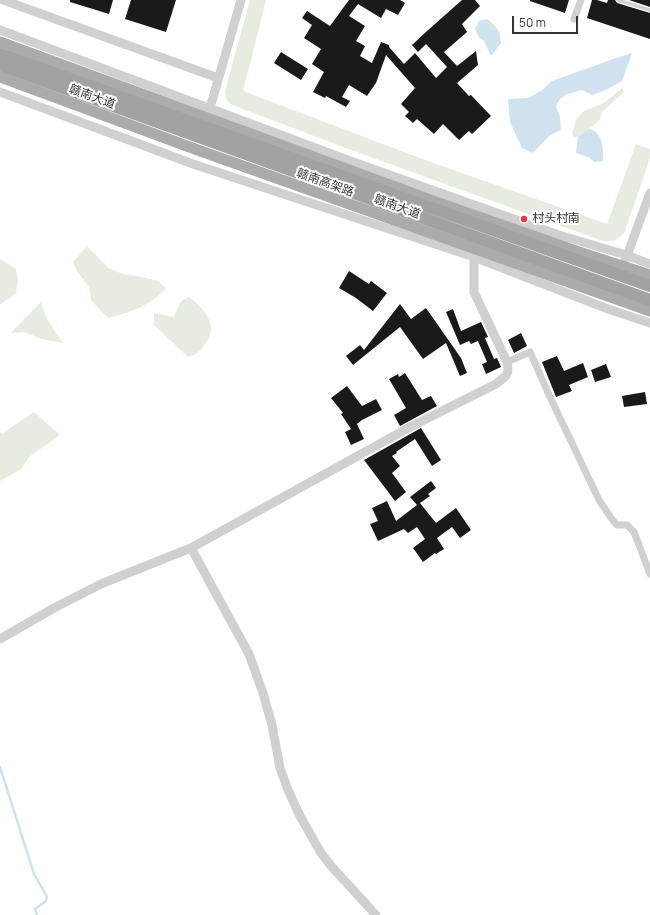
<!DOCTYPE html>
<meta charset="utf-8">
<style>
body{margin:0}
#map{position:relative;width:650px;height:915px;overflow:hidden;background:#fff;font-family:Manrope,sans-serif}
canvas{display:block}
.scale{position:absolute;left:512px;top:16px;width:66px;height:18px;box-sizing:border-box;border:2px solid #333;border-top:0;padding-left:5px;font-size:12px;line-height:14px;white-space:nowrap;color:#333;-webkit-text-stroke:3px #fff;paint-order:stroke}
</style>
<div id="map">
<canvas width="650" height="915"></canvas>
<div class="scale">50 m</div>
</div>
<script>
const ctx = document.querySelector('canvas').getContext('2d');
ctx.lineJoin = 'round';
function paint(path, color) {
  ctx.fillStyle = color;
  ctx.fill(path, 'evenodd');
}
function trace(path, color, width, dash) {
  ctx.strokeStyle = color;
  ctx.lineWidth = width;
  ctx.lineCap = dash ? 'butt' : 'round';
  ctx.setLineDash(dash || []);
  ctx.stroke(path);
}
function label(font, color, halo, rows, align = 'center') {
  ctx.font = font + ' Manrope,"Noto Sans SC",sans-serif';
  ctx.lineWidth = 4;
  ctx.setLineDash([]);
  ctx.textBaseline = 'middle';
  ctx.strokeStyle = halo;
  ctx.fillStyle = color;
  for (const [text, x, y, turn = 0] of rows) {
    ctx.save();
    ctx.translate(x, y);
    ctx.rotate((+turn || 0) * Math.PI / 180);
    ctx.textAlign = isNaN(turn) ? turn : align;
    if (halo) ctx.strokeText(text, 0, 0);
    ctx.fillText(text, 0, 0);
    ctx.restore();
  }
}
paint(new Path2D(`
 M250 0H266L243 91 425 160 607 224 636 144 650 149V158L625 231C618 240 614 242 603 241L343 147 230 104 226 99 225 91Z
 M622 88 624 92 601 113 600 119 595 124 578 137H574L572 134 576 120 584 111 604 103Z
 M87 246 108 268 123 274 142 277 158 281 166 288C151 305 130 313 108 318L91 300 89 287 77 271 73 262Z
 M0 259 16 269 18 281 16 293 1 304H0Z
 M189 297C204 308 220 326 205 344 199 352 198 354 188 357L154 325V313L174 317 181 301Z
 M41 302C44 317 54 330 63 343L41 339 25 332 11 333Z
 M34 412 60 435 29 457 21 469 0 481V432L3 433Z`), '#e6ecdf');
paint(new Path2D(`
 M487 19C497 27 500 30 501 43L491 56 484 41 479 38 475 29 479 21Z
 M632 53 622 81 606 90 592 95 582 90 567 94 560 99 556 106 560 117 561 130 550 135 533 153 522 148 510 122 508 99 528 98 541 91 552 81 619 57Z
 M589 129C591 130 594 130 596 132 603 138 604 153 603 161L595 162 588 157 576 153 578 137Z`), '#cfe2ee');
trace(new Path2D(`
 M0 767 34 874 47 897 46 901 35 909 37 915`), '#cfe2ee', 2.5);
paint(new Path2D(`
 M70 0H113L109 14 70 2Z
 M131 0H176L166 32 125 19Z
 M349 0H400L405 3 398 15 386 9 381 18 358 4 349 16 365 26 356 41 365 46 360 56 372 63 381 42 389 45V47L404 64 415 53 436 78 447 67 426 44 418 52 412 45 427 31 462 0H475L480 6 462 24 467 32 444 52 457 66 476 51 478 65 457 83 469 96 471 95 491 116 472 134 469 131 459 140 443 124 434 134 417 119 413 123 405 116 409 112 401 104 415 88 386 55 376 83 367 96 349 85 342 97 350 101 346 107 326 96 325 98 313 92 324 72 312 64 321 49 304 38 312 25 302 18 307 11 330 26Z
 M530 0H569L565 13 530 1Z
 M592 0H597L607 3 608 0H615L617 3 650 13V39L587 18Z
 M629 0H650V7Z
 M281 52 308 69 301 80 274 63Z
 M349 271 369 284 371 281 387 293 373 311 356 298 339 288Z
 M400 304 411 319 426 308 461 358 467 373 460 376 446 343 423 359 400 327 353 365 346 356 360 345 364 350Z
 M453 309 461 331 481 322 488 337 485 338 494 359 497 358 501 367 486 374 482 364 487 362 478 341 471 344 469 341 460 345 446 312Z
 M521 333 527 346 514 353 508 340Z
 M557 356 564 371 583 363 588 377 569 385 572 391 556 397 542 362Z
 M606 364 611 377 595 382 591 370Z
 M405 373 422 400 431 396 437 406 400 426 394 415 406 408 389 379 398 374 399 377Z
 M347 386 362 406 376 399 382 410 362 420 357 424 364 439 351 445 345 432 351 429 341 414 343 413 331 398Z
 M645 392 647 404 624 407 622 396Z
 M421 428 441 460 432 466 415 439 396 452 397 453 392 456 400 466 392 473 406 492 395 501 364 460Z
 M431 481 436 488 428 494 430 496 420 503 436 523 456 508 471 530 460 538 452 527 437 538 444 549 436 554 435 553 423 562 413 548 425 539 417 527 408 533 404 529 378 541 370 524 378 521 372 508 387 501 396 521 417 505 410 497Z`), '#1a1a1a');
trace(new Path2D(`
 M618 0 650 10`), '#d0d0d0', 3.5);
trace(new Path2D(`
 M574 19 581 0
 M507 362 530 352 550 397 599 500 611 518 617 525H627L634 532 650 574`), '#d0d0d0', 7);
trace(new Path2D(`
 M3 0 218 78
 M0 30 353 162 559 235 626 255 650 264
 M0 92 193 164 474 257 608 309 650 323
 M210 108 241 0
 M625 261 650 193
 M191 548 249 654 263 693 272 725 280 768 288 790 300 816 321 853 332 867 376 915
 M0 639 54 608 101 584 191 548 412 426 496 384C506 376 510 375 507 362L474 292V257`), '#d0d0d0', 9);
trace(new Path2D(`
 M0 42 436 202 576 251 650 275
 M0 77 195 149 650 311`), '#ababab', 11);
trace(new Path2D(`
 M0 54 650 286
 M0 65 650 300`), '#a2a2a2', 12);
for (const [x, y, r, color] of [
 [524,219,4,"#e63946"]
]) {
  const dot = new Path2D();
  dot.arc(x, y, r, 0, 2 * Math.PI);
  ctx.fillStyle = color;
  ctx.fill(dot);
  trace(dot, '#fff', 1.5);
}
label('12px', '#333', '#fff', [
 ["赣南大道",92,97,20],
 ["赣南高架路",325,183,20],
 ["赣南大道",397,207,20]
]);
label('12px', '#333', '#fff', [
 ["村头村南",532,219]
], 'left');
</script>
